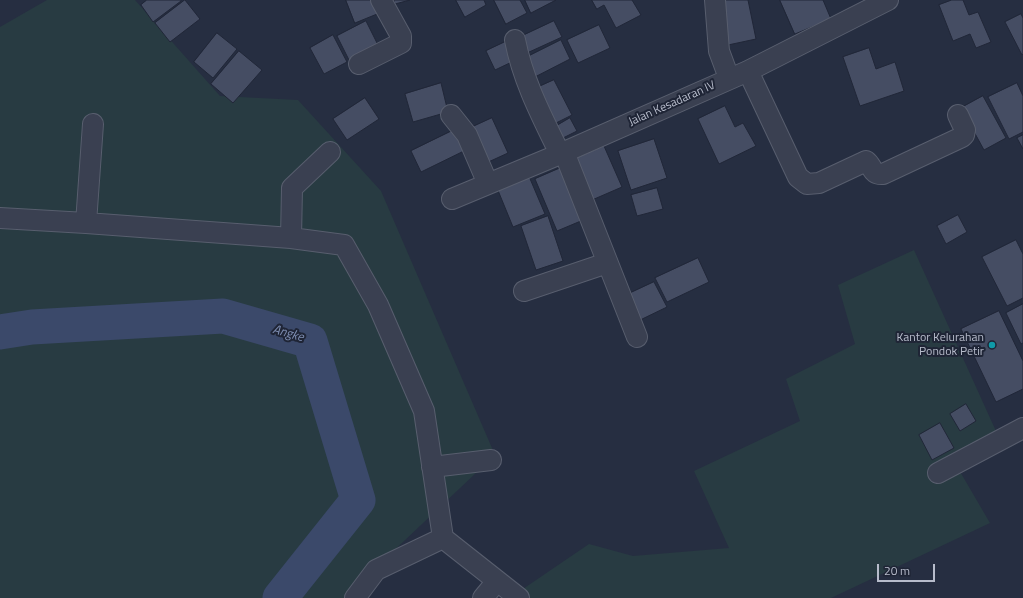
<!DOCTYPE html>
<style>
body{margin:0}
#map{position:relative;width:1023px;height:598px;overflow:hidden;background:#262e41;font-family:"Titillium Web",sans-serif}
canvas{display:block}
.scale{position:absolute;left:877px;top:564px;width:58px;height:18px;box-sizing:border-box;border:2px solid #b7bccb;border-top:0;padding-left:5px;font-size:12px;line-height:14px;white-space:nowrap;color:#b7bccb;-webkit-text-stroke:3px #1f2536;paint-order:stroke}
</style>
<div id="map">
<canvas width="1023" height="598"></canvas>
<div class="scale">20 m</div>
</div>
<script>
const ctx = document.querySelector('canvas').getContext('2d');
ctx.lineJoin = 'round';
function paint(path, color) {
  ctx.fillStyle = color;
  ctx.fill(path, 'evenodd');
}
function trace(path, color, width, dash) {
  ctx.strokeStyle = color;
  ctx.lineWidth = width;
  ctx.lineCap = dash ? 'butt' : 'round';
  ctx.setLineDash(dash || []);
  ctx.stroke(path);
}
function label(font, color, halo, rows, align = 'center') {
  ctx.font = font + ' "Titillium Web",sans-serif';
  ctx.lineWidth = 4;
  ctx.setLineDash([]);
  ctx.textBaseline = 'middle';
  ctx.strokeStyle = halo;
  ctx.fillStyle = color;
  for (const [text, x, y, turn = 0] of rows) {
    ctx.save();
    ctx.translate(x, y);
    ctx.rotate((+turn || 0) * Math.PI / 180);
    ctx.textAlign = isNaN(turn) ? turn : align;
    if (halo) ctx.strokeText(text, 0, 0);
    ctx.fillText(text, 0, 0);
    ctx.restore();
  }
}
paint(new Path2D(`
 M47 0H135L220 96 298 100 381 191 495 455 385 559 355 598H0V27Z
 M914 250 1000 440 955 463 990 523 831 598H525L520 591 589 544 633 556 729 548 694 471 800 421 786 379 855 344 838 285Z`), '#283b42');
trace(new Path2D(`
 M0 332 32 327 223 316 310 341 358 500 280 598`), '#3b496a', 35);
const building = new Path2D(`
 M147 0H181V1L153 22 141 5Z
 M185 0 200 19 170 42 155 23Z
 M346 0H377L382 12 355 23Z
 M394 0H410L395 4Z
 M456 0H484L486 5 465 17Z
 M494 0H520L527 13 506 24Z
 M525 0H556L531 13Z
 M592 0H632L641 15 616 28 604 5 597 9Z
 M724 0H748L756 39 728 45Z
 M780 0H823L831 19 795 34Z
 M952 0H963L969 15 978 12 991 42 976 48 970 34 953 41 939 5Z
 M1021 14 1023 18V54L1022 55 1005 22Z
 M366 21 379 47 350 62 337 36Z
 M554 21 562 37 527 53 520 37Z
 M599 25 610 48 578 63 567 40Z
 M217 33 237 49 213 78 194 62Z
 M333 35 347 62 324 74 310 48Z
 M561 40 570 59 531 79 521 60Z
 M507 41 516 60 495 70 486 51Z
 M869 48 876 69 895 62 904 91 860 106 843 57Z
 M239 51 262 70 233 103 211 84Z
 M554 80 572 115 552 125 534 89Z
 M441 83 448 112 413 122 405 94Z
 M1017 83 1023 96V132L1009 139 988 97Z
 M983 96 1006 138 984 150 961 108Z
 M365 98 379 119 347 140 333 119Z
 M725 106 735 127 743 123 756 146 719 164 698 119Z
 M492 118 508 153 484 164 468 129Z
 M570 118 577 131 559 140 553 128Z
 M458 128 468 149 421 172 411 151Z
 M1023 135V149L1017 138Z
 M654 139 667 178 631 190 618 151Z
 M604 146 622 187 592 200 574 159Z
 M565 166 588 218 557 231 535 179Z
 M528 174 545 214 513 227 497 188Z
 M657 188 663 209 637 216 631 195Z
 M958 215 967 232 946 244 937 226Z
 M548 216 563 261 536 270 521 226Z
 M1016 240 1023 254V298L1007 306 982 257Z
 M698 258 709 282 667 302 655 278Z
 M654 282 667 307 636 322 624 296Z
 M1023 304V343L1021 344 1006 313Z
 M999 311 1023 361V389L996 402 961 329Z
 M966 404 976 421 960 431 950 414Z
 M940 423 954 448 932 460 919 435Z`);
paint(building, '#454d63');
trace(building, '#212738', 1);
const minor = new Path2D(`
 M715 0 719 51 729 78
 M515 40C523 81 542 117 560 154
 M359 64 401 43V36L381 0
 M748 71 798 177 807 184 819 183 866 161C873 166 871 175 883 174L962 137 964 135 965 130 958 115
 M451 115 467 135 488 184
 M564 152 637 337
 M452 199 560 154 748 71 888 0
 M0 218 86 223 291 238 344 245 378 305 424 411 443 538 376 570 355 598
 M86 223 93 124
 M291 238 292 188 330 152
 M524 291 607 263
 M432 467 491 460
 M938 473 1023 428
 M443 538 519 598
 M483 598 497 581`);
trace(minor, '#585e6e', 22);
trace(minor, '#3a4051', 20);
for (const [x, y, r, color] of [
 [992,345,4,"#0f9aa8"]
]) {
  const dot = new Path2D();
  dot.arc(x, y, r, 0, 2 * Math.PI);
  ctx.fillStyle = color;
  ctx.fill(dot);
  trace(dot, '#1f2536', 1.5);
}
label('12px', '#b7bccb', '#1f2536', [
 ["Jalan Kesadaran IV",672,104,-24]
]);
label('12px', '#b7bccb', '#1f2536', [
 ["Kantor Kelurahan",984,338],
 ["Pondok Petir",984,352]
], 'right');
label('italic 13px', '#7e8eb2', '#1f2536', [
 ["Angke",288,334,16]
]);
</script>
